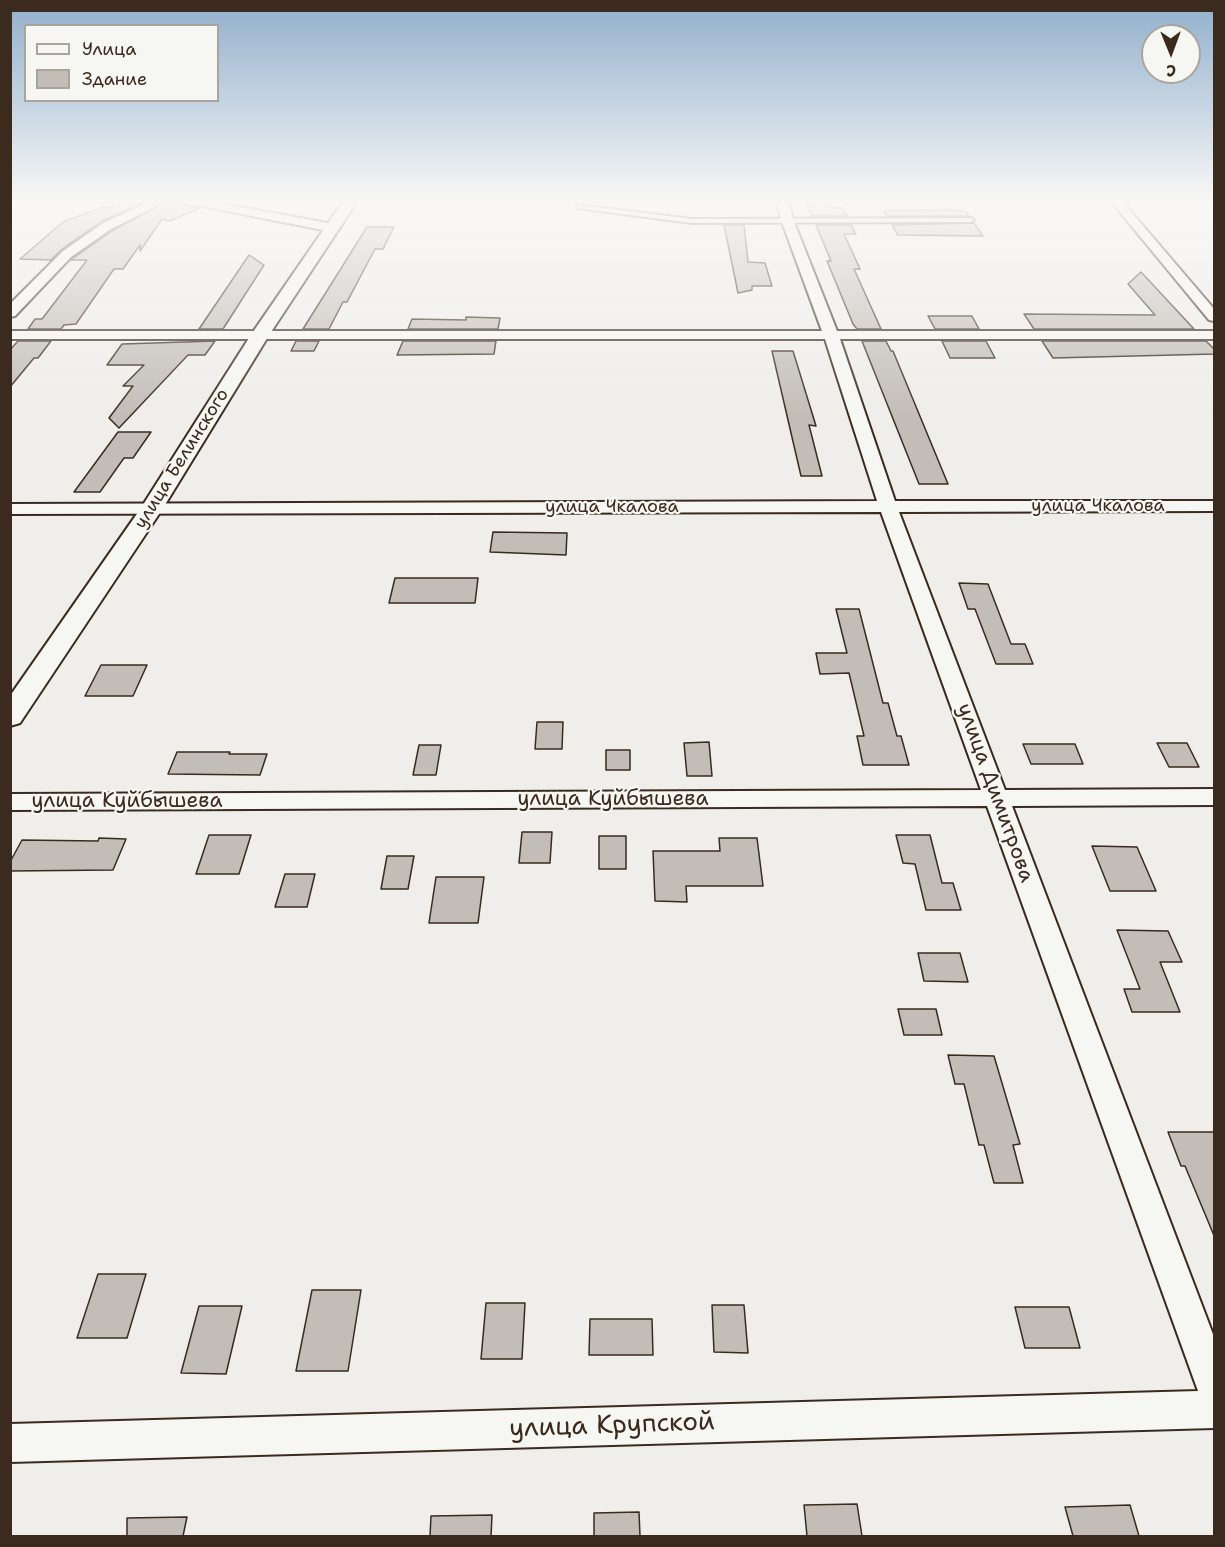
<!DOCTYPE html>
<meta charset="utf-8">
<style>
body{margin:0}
#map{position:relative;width:1225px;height:1547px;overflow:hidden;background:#efeeea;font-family:"Shantell Sans",sans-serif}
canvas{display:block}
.frame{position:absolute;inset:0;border:12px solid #3b2a1e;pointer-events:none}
.legend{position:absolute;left:24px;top:24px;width:195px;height:78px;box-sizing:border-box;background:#f6f6f2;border:2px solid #aba49d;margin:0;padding:8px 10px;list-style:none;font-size:18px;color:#3b2a1e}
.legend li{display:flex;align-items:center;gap:12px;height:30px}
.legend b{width:30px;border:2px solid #aba49d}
.north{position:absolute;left:1141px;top:24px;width:60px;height:60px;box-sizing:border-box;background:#f6f6f2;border:2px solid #aba49d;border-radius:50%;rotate:179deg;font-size:16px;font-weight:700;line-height:24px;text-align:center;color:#3b2a1e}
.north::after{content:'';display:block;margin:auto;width:21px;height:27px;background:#3b2a1e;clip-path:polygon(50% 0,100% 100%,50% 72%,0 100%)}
</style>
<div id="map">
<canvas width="1225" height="1547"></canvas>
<div class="frame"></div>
<ul class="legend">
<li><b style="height:8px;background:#f6f6f2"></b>Улица</li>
<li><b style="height:16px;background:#c2bdb7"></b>Здание</li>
</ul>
<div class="north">С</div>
</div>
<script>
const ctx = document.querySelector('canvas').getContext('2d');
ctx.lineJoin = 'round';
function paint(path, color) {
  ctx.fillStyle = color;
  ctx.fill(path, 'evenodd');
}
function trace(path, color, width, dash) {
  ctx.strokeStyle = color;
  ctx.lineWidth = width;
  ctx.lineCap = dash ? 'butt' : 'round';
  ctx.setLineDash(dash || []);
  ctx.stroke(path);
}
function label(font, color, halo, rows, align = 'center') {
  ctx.font = font + ' "Shantell Sans",sans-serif';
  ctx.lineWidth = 4.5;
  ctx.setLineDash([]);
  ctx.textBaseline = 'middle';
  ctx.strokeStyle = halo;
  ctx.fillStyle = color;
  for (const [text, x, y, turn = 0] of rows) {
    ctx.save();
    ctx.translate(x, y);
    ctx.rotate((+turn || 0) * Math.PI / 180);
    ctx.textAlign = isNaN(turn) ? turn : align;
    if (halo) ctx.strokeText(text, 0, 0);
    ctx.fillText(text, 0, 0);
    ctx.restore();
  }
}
const building = new Path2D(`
 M113 200H149L102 221 62 249 51 260 20 259 63 222 103 207 113 208Z
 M170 200H178L185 205 199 208 170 221 162 219 140 251V245L123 269H114L76 324 64 325 61 329H28L35 319H42L87 260H71L72 259 112 231Z
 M805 200H828L832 208H843L847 216H812Z
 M956 210 966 212 969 216H887L884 211Z
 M974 223 983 236 898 235 892 225Z
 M724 225H744L748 262 765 263 772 286H752V290L738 293Z
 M816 225H851L856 234H844L860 269H854L881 329H857L853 324 827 261H831Z
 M367 227H394L383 249H375L347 302H343L329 329H303Z
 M249 255 264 265 223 329H199Z
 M1141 272 1194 329H1034L1024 314 1155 315 1128 284Z
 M928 316H972L979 329H935Z
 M466 317 500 318 498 329H408L412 319 466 320Z
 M18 341H51L38 358H34L10 387V350Z
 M215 341 205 355H188L119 428 109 418 133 386H123L144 365H107L122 344Z
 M296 341H319L314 351H291Z
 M403 341H496L494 354 397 355Z
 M862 341H886L891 351H893L948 484H919Z
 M942 341H986L995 358H950Z
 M1042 341H1206L1215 350V354L1053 358Z
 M772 351H793L816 426 809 425 822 476H801Z
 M118 432H151L133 458H124L100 492H74Z
 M493 532 567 533 566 555 490 552Z
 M395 578H478L475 603H389Z
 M959 583 988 584 1011 644H1025L1033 664H996L975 609H968Z
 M836 609H859L883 703H888L897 736H901L909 765H863L857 736H864L849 673 820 674 816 653H847Z
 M101 665H147L133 696H85Z
 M537 722H563L562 749H535Z
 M709 742 712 776H687L684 743Z
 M1157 743H1187L1199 767H1169Z
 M1023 744H1075L1083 764H1031Z
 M419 745H441L436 775H413Z
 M606 750H630V770H606Z
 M177 752H230L229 754H267L260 775 168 774Z
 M522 832H552L550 863H519Z
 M209 835H251L239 874H196Z
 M896 835H930L942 883H953L961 910H926L915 864 903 863Z
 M599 836H626V869H599Z
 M99 838 126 839 113 870 10 871V862L22 840 98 841Z
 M719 838H757L763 886H686L687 902 655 901 653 851H720Z
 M1092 846 1137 847 1156 891H1110Z
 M387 856H414L408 889H381Z
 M285 874H315L307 907H275Z
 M436 877H484L478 923H429Z
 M1117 930 1168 931 1182 962H1160L1180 1012H1132L1124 989H1140Z
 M918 953H960L968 982 924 981Z
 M898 1009H936L942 1035H904Z
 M948 1055 994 1056 1020 1144 1013 1145 1023 1183H994L984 1145H979L964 1084H955Z
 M1168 1132H1215V1238L1185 1166H1181Z
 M98 1274H146L127 1338H77Z
 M312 1290H361L348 1371H296Z
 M486 1303H525L522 1359H481Z
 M712 1305H744L748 1353 714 1352Z
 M199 1306H242L226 1374 181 1373Z
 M1015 1307H1069L1080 1348H1025Z
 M590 1319H652L653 1355H589Z
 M857 1504 862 1536H807L804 1505Z
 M1130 1505 1139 1536H1073L1065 1507Z
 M639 1512 640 1536H594V1513Z
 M492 1515 491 1536H430L431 1516Z
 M187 1517 183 1536H127V1518Z`);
paint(building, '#c2bdb7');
trace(building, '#3b2a1e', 1.5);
const service = new Path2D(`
 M579 205 692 219 971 218 974 220 971 222 692 223 577 208Z`);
const minor = new Path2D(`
 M154 200H168L111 229 71 257 15 316 10 317V304L63 251 103 223Z
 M180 200H202L333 224 339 228 333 232 186 203Z
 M776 200H788L794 222 837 331H1214V339H840L895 501H1214V511L899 512 1005 790 1214 789V805L1012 806 1214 1337V1428L10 1462V1424L1198 1391 987 806 10 810V794L981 790 881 512 10 514V504L877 501 825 339H10V331H822L782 222Z
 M1110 200H1121L1214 309V321L1209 320Z`);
const tertiary = new Path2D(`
 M344 200H358L269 335 163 508 20 723 10 726V696L141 508 251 335Z`);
trace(service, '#3b2a1e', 4);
trace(minor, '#3b2a1e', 4);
trace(tertiary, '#3b2a1e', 4);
paint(service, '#f6f6f2');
paint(minor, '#f6f6f2');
paint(tertiary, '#f6f6f2');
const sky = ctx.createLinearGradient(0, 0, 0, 416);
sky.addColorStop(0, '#91afcc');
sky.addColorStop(0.48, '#f8f7f6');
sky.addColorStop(1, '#f8f7f600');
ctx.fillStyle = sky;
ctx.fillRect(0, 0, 1225, 416);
label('18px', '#3b2a1e', '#f6f6f2', [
 ["улица Белинского",182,459,-58],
 ["улица Чкалова",1098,506],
 ["улица Чкалова",612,507]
]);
label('21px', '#3b2a1e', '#f6f6f2', [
 ["улица Димитрова",995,793,70],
 ["улица Куйбышева",613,800],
 ["улица Куйбышева",127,802]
]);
label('26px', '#3b2a1e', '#f6f6f2', [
 ["улица Крупской",612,1426,-2]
]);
</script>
